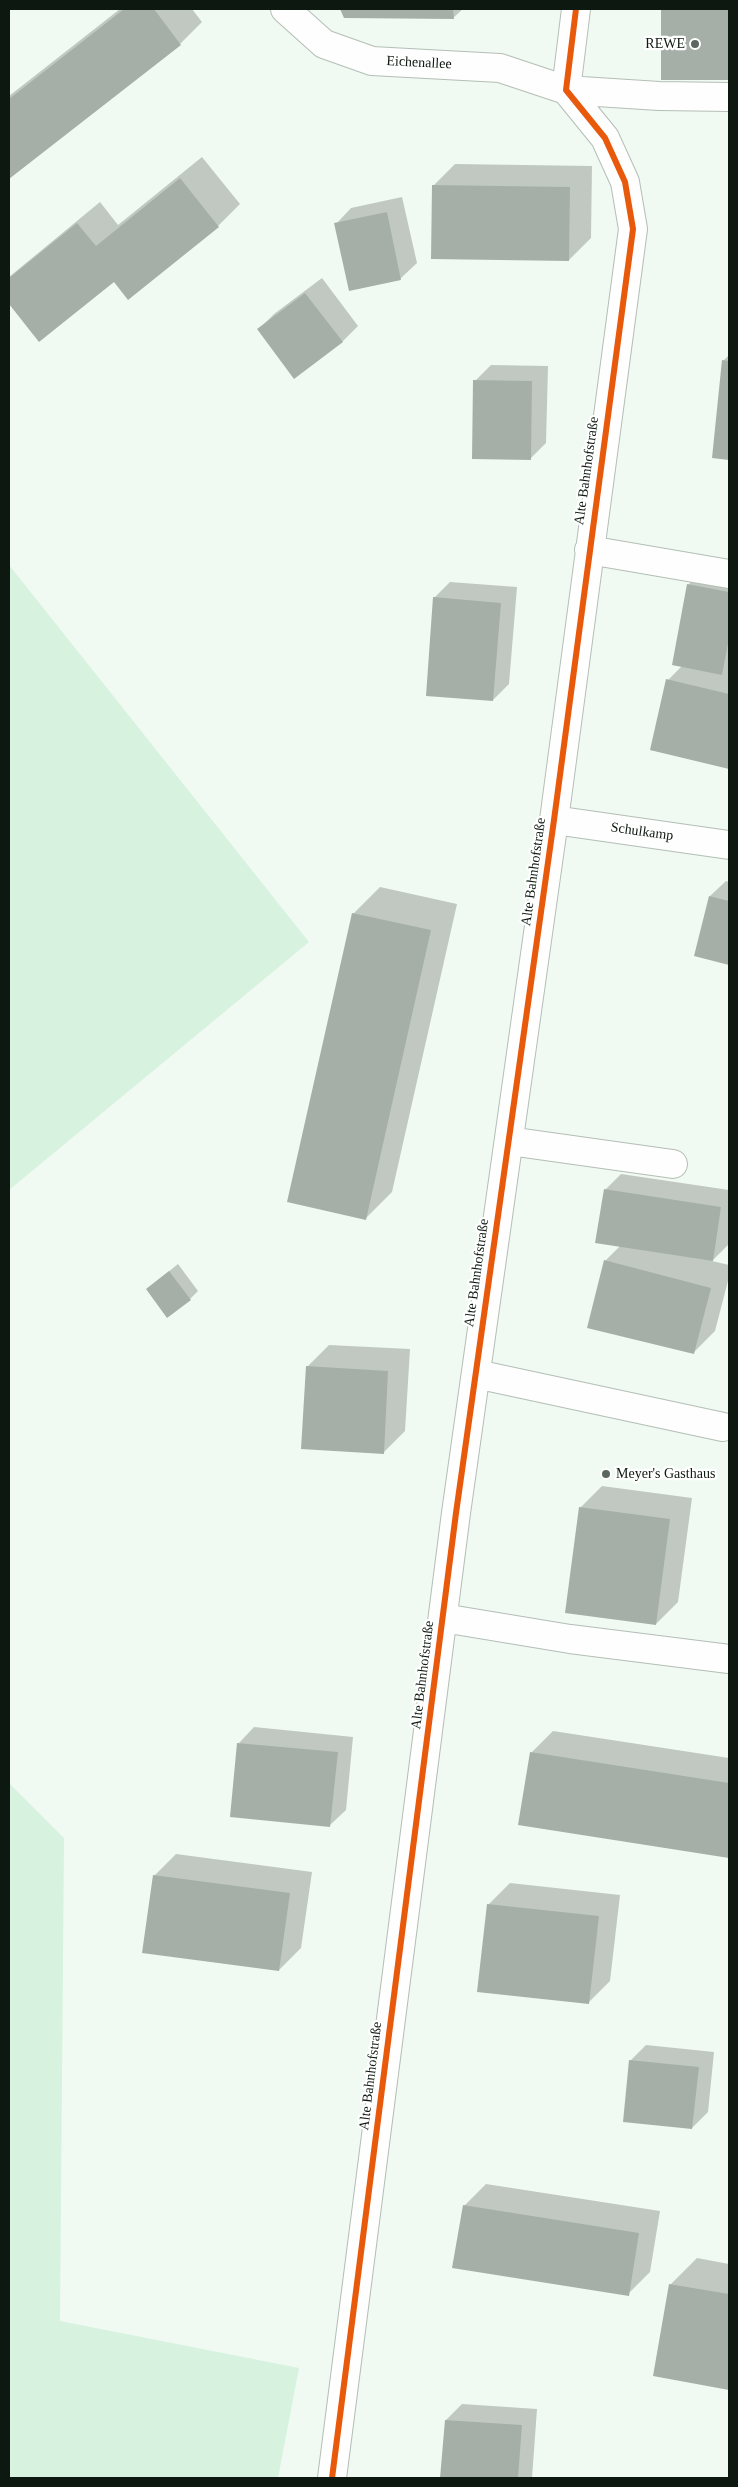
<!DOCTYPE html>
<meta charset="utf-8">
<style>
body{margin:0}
#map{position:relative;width:738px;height:2487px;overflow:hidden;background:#f0faf2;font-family:Georgia,serif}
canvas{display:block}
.frame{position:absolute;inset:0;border:10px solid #0d1810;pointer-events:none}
</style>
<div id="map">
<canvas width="738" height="2487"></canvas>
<div class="frame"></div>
</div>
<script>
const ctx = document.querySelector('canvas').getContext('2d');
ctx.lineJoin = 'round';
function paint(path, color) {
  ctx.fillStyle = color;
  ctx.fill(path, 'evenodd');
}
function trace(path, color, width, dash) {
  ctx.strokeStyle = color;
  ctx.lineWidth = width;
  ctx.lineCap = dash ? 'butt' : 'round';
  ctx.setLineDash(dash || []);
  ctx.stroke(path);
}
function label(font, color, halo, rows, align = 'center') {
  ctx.font = font + ' Georgia,serif';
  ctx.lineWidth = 4.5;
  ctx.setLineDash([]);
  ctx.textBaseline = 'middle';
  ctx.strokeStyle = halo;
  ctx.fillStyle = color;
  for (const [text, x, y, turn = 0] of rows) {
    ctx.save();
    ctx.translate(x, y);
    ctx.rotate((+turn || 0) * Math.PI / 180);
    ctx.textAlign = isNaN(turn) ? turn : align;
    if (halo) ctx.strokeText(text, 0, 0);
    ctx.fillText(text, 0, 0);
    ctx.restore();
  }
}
paint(new Path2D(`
 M9 565 309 942 9 1190Z
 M9 1783 64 1838 60 2321 299 2368 278 2478H9Z`), '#d7f2de');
paint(new Path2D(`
 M120 9H192L202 22 180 44 9 177V96Z
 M341 9H463L453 18 345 17Z
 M662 9H729V79H662Z
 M202 157 240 204 218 226 114 281 39 341 9 302V277L100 202 118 225Z
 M455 164 592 166 591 238 569 260 433 186Z
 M402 197 417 263 401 278 350 290 336 224 351 208Z
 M322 278 358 326 342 342 258 330 274 314Z
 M729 355V459L714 457 723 361Z
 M491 365 548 366 546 443 530 459 475 381Z
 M704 569 729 574V768L651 750 668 680 682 666 688 585Z
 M450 582 517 587 509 684 493 700 434 598Z
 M726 881 729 882V963L696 955 710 896Z
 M380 887 457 904 392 1192 366 1218 353 914Z
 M621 1174 729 1190V1244L712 1261 729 1265V1277L715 1331 693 1353 605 1261 620 1246 605 1190Z
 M178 1264 198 1291 190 1299 147 1289Z
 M329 1345 410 1349 405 1431 383 1453 307 1367Z
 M602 1486 692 1498 678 1602 656 1624 580 1508Z
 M254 1727 353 1737 346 1810 330 1825 239 1743Z
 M553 1731 729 1758V1856L520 1824 531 1753Z
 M176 1854 312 1872 301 1948 279 1970 154 1876Z
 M510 1883 620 1895 610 1981 588 2003 488 1905Z
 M646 2045 714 2052 708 2112 692 2128 630 2061Z
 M486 2184 660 2211 650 2272 628 2294 464 2206Z
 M697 2258 729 2264V2388L654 2375 670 2285Z
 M462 2404 537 2409 532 2478H442L446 2420Z`), '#0003');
paint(new Path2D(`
 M124 9H154L181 45 9 179V99Z
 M340 9H453L454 19 344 18Z
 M661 9H729V80H661Z
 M180 178 219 227 128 300 114 282 39 342 9 304V278L77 223 96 246Z
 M432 185 570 187 569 261 431 259Z
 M387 212 401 280 349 291 334 223Z
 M305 293 343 342 294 379 257 329Z
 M722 360 729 361V460L712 458Z
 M473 380 532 381 531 460 472 459Z
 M687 584 729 592V638L722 675 672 665Z
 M433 597 501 603 493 701 426 696Z
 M666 679 729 694V769L650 750Z
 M709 896 729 901V965L694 956Z
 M352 913 431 930 366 1220 287 1202Z
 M604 1189 721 1207 713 1261 595 1243Z
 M604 1260 711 1288 694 1354 587 1328Z
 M169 1271 191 1300 167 1318 146 1289Z
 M306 1366 388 1371 384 1454 301 1449Z
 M579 1507 670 1519 656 1625 565 1613Z
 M237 1743 338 1752 330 1827 230 1817Z
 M530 1752 729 1783V1858L518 1825Z
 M153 1875 290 1893 279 1971 142 1953Z
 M487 1904 599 1916 589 2004 477 1992Z
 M629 2060 699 2067 692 2129 623 2122Z
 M463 2205 639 2233 629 2296 452 2268Z
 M669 2284 729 2294V2390L653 2376Z
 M445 2420 522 2425 518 2478H440Z`), '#a5afa8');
const minor = new Path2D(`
 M285 9 324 44 372 61 500 68 566 90 659 96 729 97
 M566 90 576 9
 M589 550 729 574
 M554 820 729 845
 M509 1141 673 1164
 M476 1374 723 1427
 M443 1618 570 1639 729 1659
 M332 2478 456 1513 554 820 633 229 625 182 605 138 566 90`);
trace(minor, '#b4beb6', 30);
trace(minor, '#fdfefd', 28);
trace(new Path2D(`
 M332 2478 456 1513 554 820 633 229 625 182 605 138 566 90 576 9`), '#e8590c', 6);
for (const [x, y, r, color] of [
 [695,44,5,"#5c675f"],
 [606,1474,5,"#5c675f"]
]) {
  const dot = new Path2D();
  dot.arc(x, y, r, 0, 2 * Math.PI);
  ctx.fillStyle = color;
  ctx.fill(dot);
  trace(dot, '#fff', 2);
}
label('14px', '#0d1810', '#fff', [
 ["REWE",685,44],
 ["Meyer's Gasthaus",616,1474,"left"]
], 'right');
label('14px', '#0d1810', '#fff', [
 ["Eichenallee",419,63,3],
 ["Alte Bahnhofstraße",587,471,-82],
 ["Schulkamp",642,832,8],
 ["Alte Bahnhofstraße",534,872,-82],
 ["Alte Bahnhofstraße",477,1273,-82],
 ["Alte Bahnhofstraße",423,1675,-83],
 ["Alte Bahnhofstraße",371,2076,-83]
]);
</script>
